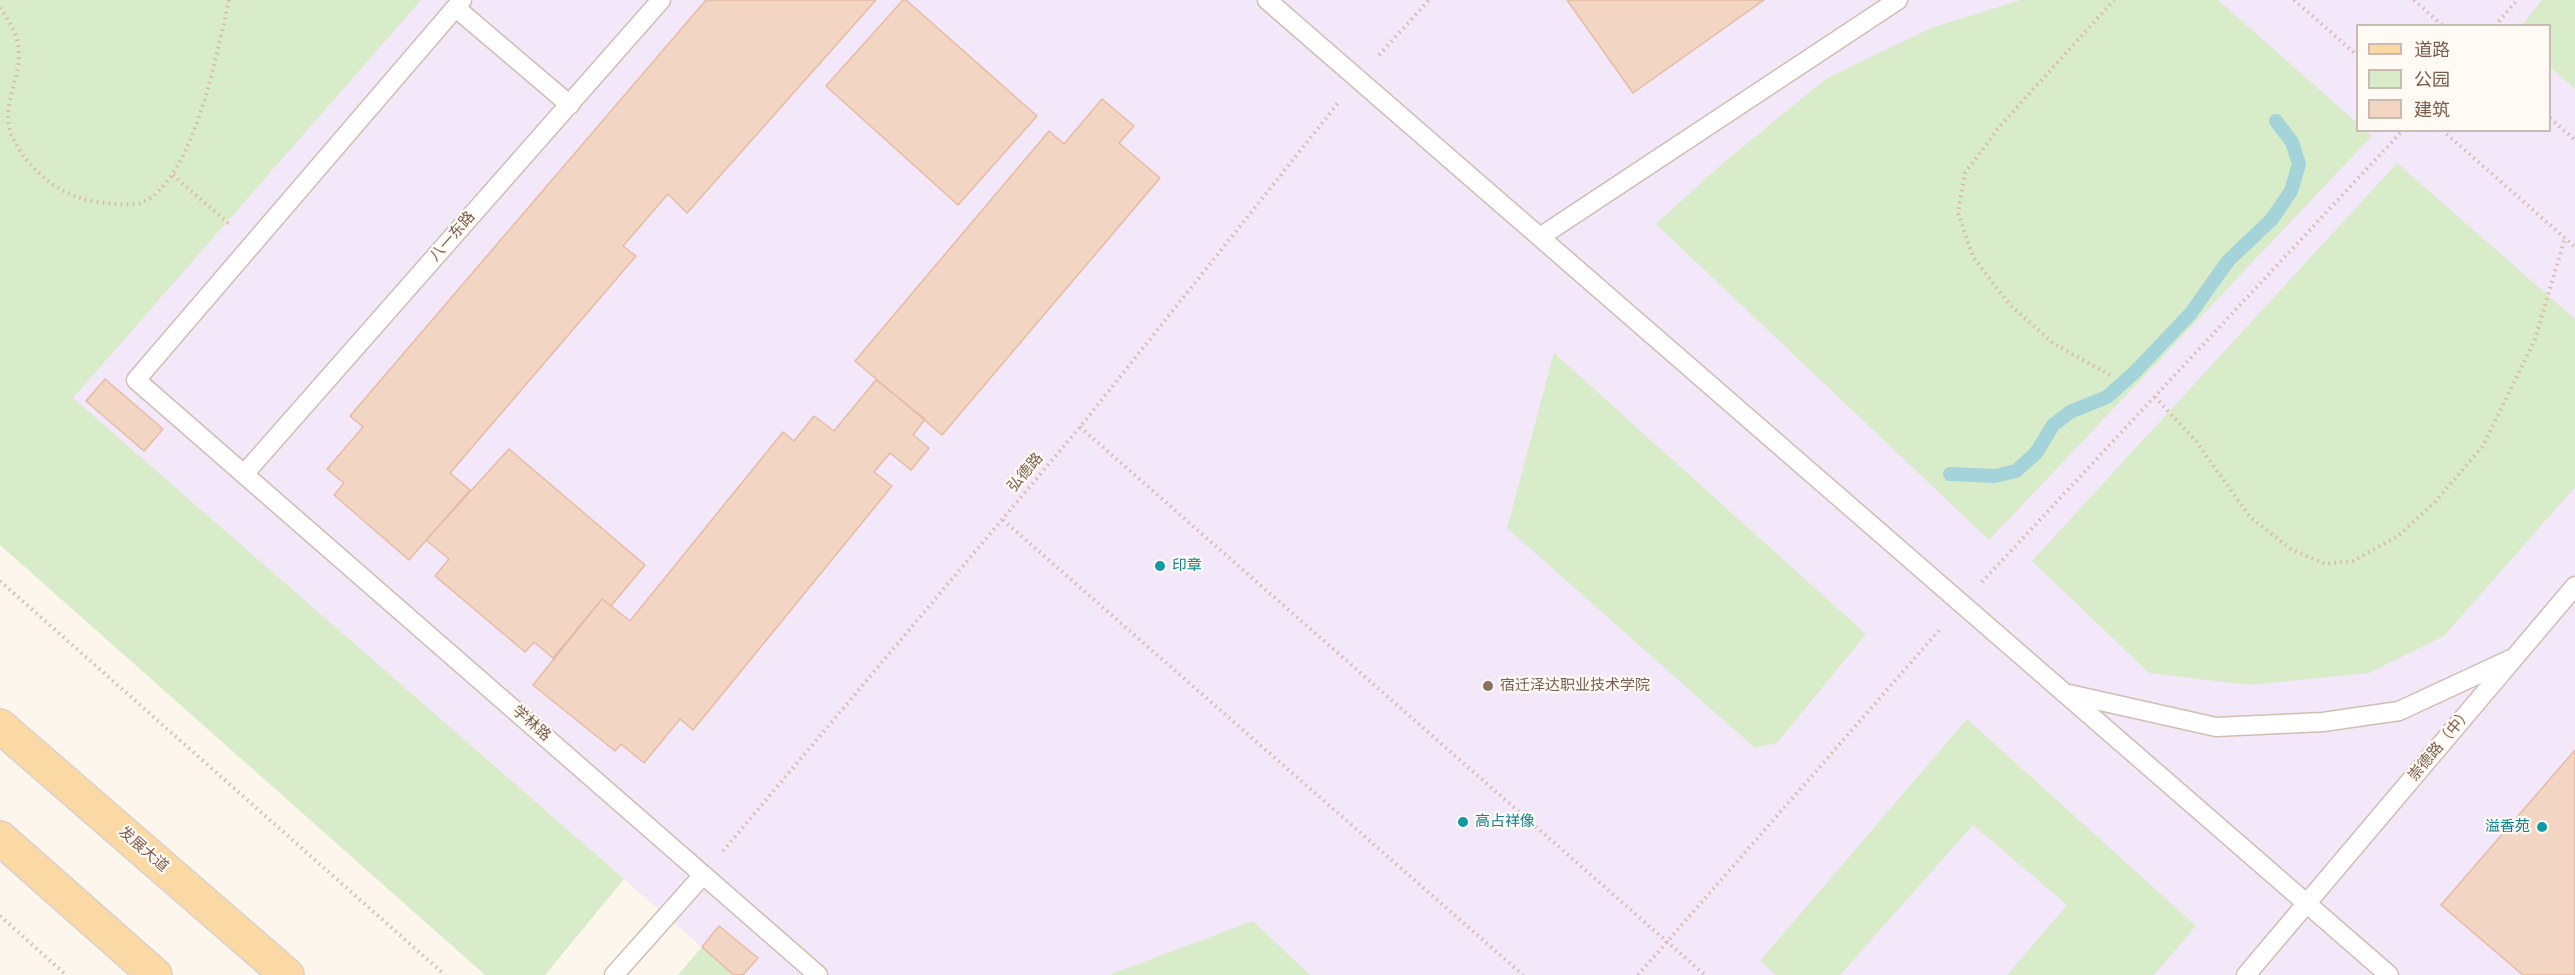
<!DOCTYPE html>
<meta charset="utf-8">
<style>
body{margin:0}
#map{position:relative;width:2575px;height:975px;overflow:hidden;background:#fdf6ec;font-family:"Titillium Web","Noto Sans SC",sans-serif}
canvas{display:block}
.legend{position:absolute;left:2356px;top:24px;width:195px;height:108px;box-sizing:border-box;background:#fffaf3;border:2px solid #cabbb1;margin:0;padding:8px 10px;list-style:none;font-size:18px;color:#7a5c4d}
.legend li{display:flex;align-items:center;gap:12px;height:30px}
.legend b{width:30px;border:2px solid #cabbb1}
</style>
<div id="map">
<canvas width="2575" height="975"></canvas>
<ul class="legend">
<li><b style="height:8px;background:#fbd9a5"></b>道路</li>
<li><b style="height:16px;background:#d8ecc9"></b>公园</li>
<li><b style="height:16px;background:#f3d5c3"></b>建筑</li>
</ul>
</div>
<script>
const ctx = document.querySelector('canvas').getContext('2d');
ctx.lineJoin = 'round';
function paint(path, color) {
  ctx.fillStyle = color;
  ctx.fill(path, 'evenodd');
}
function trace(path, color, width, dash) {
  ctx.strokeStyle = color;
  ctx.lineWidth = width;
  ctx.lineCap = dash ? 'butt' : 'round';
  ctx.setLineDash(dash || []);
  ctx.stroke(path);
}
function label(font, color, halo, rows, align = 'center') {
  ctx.font = font + ' "Titillium Web","Noto Sans SC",sans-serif';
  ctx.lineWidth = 4.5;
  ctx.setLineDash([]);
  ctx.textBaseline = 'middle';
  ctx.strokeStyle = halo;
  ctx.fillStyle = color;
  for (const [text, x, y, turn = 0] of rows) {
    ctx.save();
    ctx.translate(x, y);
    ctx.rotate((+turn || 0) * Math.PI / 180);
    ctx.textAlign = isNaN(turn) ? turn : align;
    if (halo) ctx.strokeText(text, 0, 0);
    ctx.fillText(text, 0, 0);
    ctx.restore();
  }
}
paint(new Path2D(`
 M0 0H2575V975H734L0 336ZM2358 26H2550V130H2358Z`), '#f3e8fa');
paint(new Path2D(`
 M0 0H421L73 398 624 879 545 975H485L0 545Z
 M2021 0H2218L2357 123 2358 130 2366 131 2372 136 1989 540 1656 224 1723 163 1827 78 1931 28Z
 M2542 0H2575V89L2550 67V26L2522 25Z
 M2397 163 2575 319V487L2444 636 2369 673 2249 685 2149 673 2032 561Z
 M1554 353 1866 634 1777 743 1755 748 1507 528Z
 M1967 719 2196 926 2154 975H2007L2067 905 1973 825 1840 975H1776L1760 961Z
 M1253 921 1310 975H1109Z
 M702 947 734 975H678Z`), '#d8ecc9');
trace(new Path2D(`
 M1950 474 1995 476 2016 471 2036 453 2053 425 2070 412 2107 397 2136 371 2191 313 2228 261 2272 219 2291 191 2299 164 2292 142 2276 121`), '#a5d3da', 14);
const building = new Path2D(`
 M706 0H876L687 213 668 194 623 246 636 256 450 473 470 490 409 560 334 495 344 483 327 469 363 427 350 416Z
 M903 0H906L1037 116 958 205 826 86Z
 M1567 0H1764L1633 93Z
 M1102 99 1134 126 1119 143 1160 178 942 435 855 361 1049 131 1064 144Z
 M105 379 163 429 144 451 86 401Z
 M876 380 925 419 913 435 929 448 911 470 890 453 874 472 892 486 693 730 680 719 644 763 621 744 615 751 533 685 602 599 630 621 783 432 794 441 814 416 834 431Z
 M509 449 645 565 611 606 602 599 553 658 534 642 525 652 435 576 449 559 426 540Z
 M2575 750V975H2523L2441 905Z
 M719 926 758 958 743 975H734L702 947Z`);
paint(building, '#f3d5c3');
trace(building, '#e6bba3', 1.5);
const service = new Path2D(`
 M462 0 136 380 818 975
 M1267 0 2389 975
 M456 8 570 105
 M1540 237 1898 0
 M245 473 661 0
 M2069 694 2216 727 2323 722 2399 711 2511 659
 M614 975 703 875
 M2246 975 2575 586`);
const primary = new Path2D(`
 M0 726 287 975
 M0 838 155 975`);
trace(service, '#d1beb0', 21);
trace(primary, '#dad1cd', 36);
trace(new Path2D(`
 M2294 0 2358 56
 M2414 0 2443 26
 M0 8C7 18 16 31 18 44 24 74 0 105 11 134 24 164 51 189 83 199 94 202 130 207 141 203 194 181 217 52 229 0
 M2495 26 2517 0
 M1379 55 1429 0
 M2550 118 2575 140
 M2442 130 2575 247
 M173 175 229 224
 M2110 375 2054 344 2010 305 1973 257 1958 213 1965 173 2000 126 2114 0
 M2155 397 2195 440 2250 517 2291 549 2325 564 2353 561 2398 536 2434 503 2483 446 2535 339 2565 238
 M1080 427 1705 975
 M1003 520 1523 975
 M0 581 445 975
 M1982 582 2403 130
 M723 851 1080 427 1339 102
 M0 916 66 975
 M1638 975 1941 628`), '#d9b8a5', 4, [1.5, 4.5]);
trace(service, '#fff', 18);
trace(primary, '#fbd9a5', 33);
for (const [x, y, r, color] of [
 [1160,566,6,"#0f9aa8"],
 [1488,686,6,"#8d6e63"],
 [1463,822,6,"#0f9aa8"],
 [2542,827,6,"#0f9aa8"]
]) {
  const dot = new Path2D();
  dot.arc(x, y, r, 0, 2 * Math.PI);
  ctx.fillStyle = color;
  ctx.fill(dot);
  trace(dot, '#fffaf3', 2);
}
label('15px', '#7a5c4d', '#fffaf3', [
 ["八一东路",453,237,-49],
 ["弘德路",1026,473,-50],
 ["学林路",531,724,41],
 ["崇德路（中）",2441,745,-50],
 ["发展大道",143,850,41]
]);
label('15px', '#0d838f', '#fffaf3', [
 ["印章",1172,566],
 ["高占祥像",1475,822],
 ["溢香苑",2530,827,"right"]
], 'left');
label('15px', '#785e54', '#fffaf3', [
 ["宿迁泽达职业技术学院",1500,686]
], 'left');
</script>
